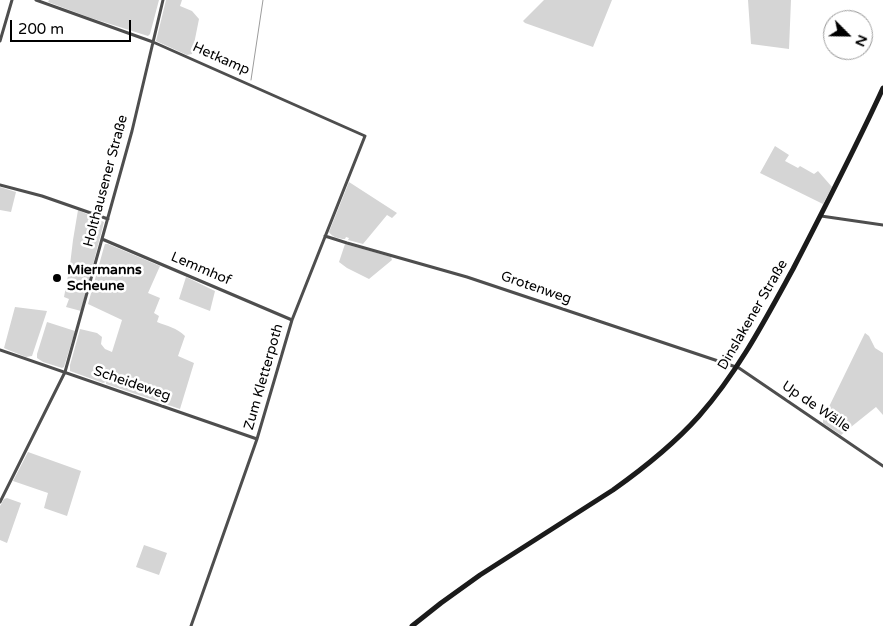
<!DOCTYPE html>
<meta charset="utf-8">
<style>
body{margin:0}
#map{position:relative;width:883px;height:626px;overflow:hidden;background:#fff;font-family:"Varela Round",sans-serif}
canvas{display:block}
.north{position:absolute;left:823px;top:10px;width:50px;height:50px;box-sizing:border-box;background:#fff;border:1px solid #999;border-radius:50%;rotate:113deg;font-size:14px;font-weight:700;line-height:20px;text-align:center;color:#000}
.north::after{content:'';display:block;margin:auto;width:18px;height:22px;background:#000;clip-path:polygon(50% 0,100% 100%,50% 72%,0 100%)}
.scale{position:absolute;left:10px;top:20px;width:121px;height:22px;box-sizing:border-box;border:2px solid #000;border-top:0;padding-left:6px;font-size:15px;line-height:18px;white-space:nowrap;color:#000;-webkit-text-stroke:4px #fff;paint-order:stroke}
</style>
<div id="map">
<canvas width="883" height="626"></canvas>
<div class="north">N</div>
<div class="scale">200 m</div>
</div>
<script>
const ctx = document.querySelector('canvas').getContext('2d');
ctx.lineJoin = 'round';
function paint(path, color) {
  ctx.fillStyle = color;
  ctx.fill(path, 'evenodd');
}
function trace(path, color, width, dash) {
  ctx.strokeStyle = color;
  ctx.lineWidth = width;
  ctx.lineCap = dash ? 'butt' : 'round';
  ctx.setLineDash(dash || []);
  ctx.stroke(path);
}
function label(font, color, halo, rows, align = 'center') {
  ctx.font = font + ' "Varela Round",sans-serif';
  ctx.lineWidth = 5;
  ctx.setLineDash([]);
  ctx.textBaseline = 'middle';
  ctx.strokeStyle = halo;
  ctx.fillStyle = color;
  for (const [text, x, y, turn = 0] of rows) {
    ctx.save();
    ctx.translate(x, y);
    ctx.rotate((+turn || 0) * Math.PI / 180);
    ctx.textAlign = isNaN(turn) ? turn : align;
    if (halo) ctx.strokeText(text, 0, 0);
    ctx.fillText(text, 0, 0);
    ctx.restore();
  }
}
paint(new Path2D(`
 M49 0H159L150 34 148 36 91 18 48 2Z
 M166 0H182L180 6 192 11 199 19 192 54 187 55 156 41Z
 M544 0H612L593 47 525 23 523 21Z
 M748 0H791L789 49 751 44Z
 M775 146 789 155 785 161 798 168 800 166 814 174 818 171 832 187 823 204 760 173Z
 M349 182 397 213 392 218 387 215 363 244 348 240 349 238 346 237 345 239C339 239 332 237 329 232Z
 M0 187 16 192 11 212 0 210Z
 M78 210 104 222 81 311 66 307 69 299 64 297 70 265 73 240Z
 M105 244H108L160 266 148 293 160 298 154 313 159 316 157 322C167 326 177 328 185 336L178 356 194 363 180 409 106 384V382L103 383 70 371V365L80 329 97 333 102 337 101 344 105 349 112 352 122 320 88 304 104 247Z
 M345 244 391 257 392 260 369 279 347 268 339 262Z
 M186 277 215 291 210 311 179 299Z
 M15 307 47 311 32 356 26 357 6 349 4 348Z
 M47 322 75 331 64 367 62 368 43 362 37 358V354Z
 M865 333 869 336 875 348 883 353V415L876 407 841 435 823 423V419Z
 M28 452 81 471 67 516 44 508 48 493 13 481Z
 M7 498 21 503 7 543 0 540V506L4 499Z
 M144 545 167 553 159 575 136 567Z`), '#d5d5d5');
trace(new Path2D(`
 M251 80 263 0`), '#9c9c9c', 1);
trace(new Path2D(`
 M36 0 153 42 365 136 292 320 257 439 191 626
 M0 41 12 0
 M0 185 42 196 108 219
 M821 216 883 225
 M325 236 347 243 467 277 739 368 883 466
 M102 239 292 320
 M0 350 257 439
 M0 502 65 372 132 131 163 0`), '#4e4e4e', 3);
trace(new Path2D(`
 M412 626 441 603 480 575 613 490C644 468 674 444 699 416 738 372 765 320 793 269 824 209 855 149 883 88`), '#1b1b1b', 5);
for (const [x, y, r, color] of [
 [57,278,5,"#000"]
]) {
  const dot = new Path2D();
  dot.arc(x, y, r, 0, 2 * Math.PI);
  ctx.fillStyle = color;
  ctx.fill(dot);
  trace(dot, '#fff', 2);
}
label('14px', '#000', '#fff', [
 ["Hetkamp",221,59,24],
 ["Holthausener Straße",106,181,-75],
 ["Lemmhof",201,269,23],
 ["Grotenweg",536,288,19],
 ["Dinslakener Straße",753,315,-60],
 ["Zum Kletterpoth",264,377,-74],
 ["Scheideweg",132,384,19],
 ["Up de Wälle",816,407,34]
]);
label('bold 14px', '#000', '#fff', [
 ["Miermanns",67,270],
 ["Scheune",67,286]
], 'left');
</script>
